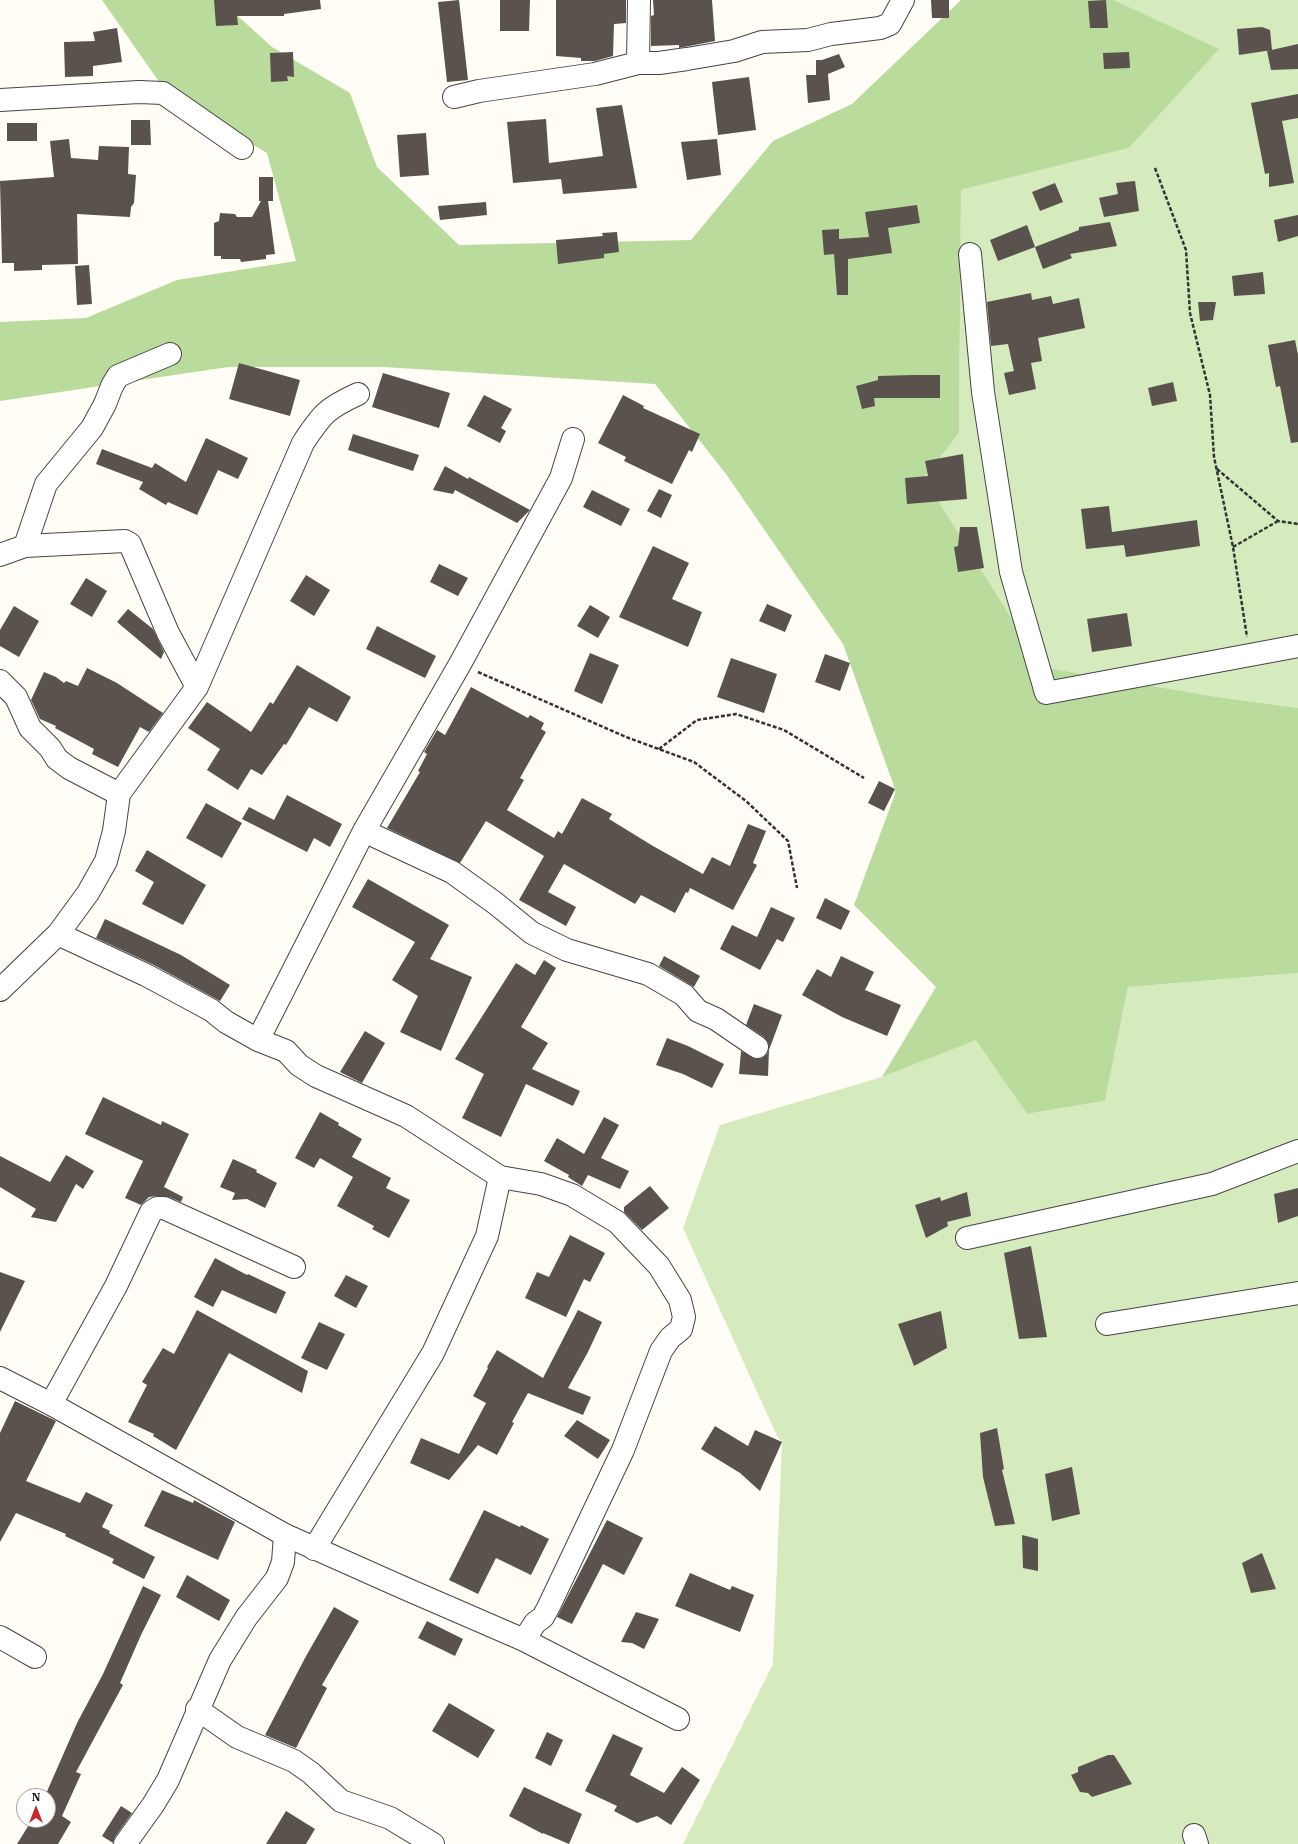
<!DOCTYPE html>
<style>
body{margin:0}
#map{position:relative;width:1298px;height:1844px;overflow:hidden;background:#fffdf5;font-family:"IBM Plex Serif",serif}
canvas{display:block}
.north{position:absolute;left:16px;top:1788px;width:40px;height:40px;box-sizing:border-box;background:#fff;border:1px solid #a0a0a0;border-radius:50%;rotate:0deg;font-size:11px;font-weight:700;line-height:16px;text-align:center;color:#111}
.north::after{content:'';display:block;margin:auto;width:14px;height:18px;background:#c4262e;clip-path:polygon(50% 0,100% 100%,50% 72%,0 100%)}
</style>
<div id="map">
<canvas width="1298" height="1844"></canvas>
<div class="north">N</div>
</div>
<script>
const ctx = document.querySelector('canvas').getContext('2d');
ctx.lineJoin = 'round';
function paint(path, color) {
  ctx.fillStyle = color;
  ctx.fill(path, 'evenodd');
}
function trace(path, color, width, dash) {
  ctx.strokeStyle = color;
  ctx.lineWidth = width;
  ctx.lineCap = dash ? 'butt' : 'round';
  ctx.setLineDash(dash || []);
  ctx.stroke(path);
}
paint(new Path2D(`
 M1114 0H1298V708L1211 696 1042 667 924 478 959 433 961 190 1129 148 1218 49Z
 M1298 973V1844H683L773 1664 782 1442 777 1436 683 1228 720 1125 882 1077 977 1039 1027 1114 1105 1101 1128 987Z`), '#d5ebbd');
paint(new Path2D(`
 M102 0H220L272 47 350 93 377 167 459 245 691 240 773 141 852 104 961 0H1114L1219 49 1129 148 961 190 959 433 924 478 1042 667 1211 696 1298 708V973L1128 987 1105 1101 1027 1114 976 1040 882 1077 936 987 854 905 895 794V789L843 644 726 474 655 384 384 367H228L0 401V322L86 318 177 280 296 261 267 153 169 96Z`), '#b9dc9c');
paint(new Path2D(`
 M214 0H320L321 9 284 14V16H237L238 25 216 26Z
 M459 0 468 80 447 82 438 2Z
 M500 0H530L529 31H500Z
 M556 0H626V23L614 24 613 56 595 61H581V58L556 56Z
 M653 0H712L715 41 679 48V45L651 46V16L654 15Z
 M931 0H949V18H932Z
 M1106 0 1108 28H1090L1088 1Z
 M1262 27 1270 30 1272 50 1239 55 1237 29Z
 M117 28 122 62 93 66V76L65 77 64 42 95 41 93 32Z
 M1298 44V69L1271 70 1267 51Z
 M293 52 294 77 287 76 288 81 271 82 270 53Z
 M1129 52 1130 68 1104 69 1103 53Z
 M839 54 845 67 828 74 830 100 808 103 806 75H816V60H822Z
 M749 77 756 130 718 135 712 82Z
 M1298 94V118L1282 121 1294 183 1269 187V173L1265 174 1251 103Z
 M622 105 637 188 563 194 561 179 513 183 507 122 546 119 549 163 603 156 596 108Z
 M131 120H150L151 145H131Z
 M7 123H37V141H7Z
 M426 133 429 175 400 177 397 135Z
 M69 139 71 158 98 160 99 146 129 147 128 174 136 175 134 203 131 207 130 217 77 214 78 264 42 265V270L14 271V263H2L0 181 54 177 50 141Z
 M717 139 721 175 687 180 681 142Z
 M259 177H273V201H268L275 254 266 255V259L241 262 240 259H221V256H214V223L219 221 220 213 235 214 237 217H252L261 201H259Z
 M1135 181 1139 211 1104 217 1099 198 1118 194 1116 183Z
 M1055 183 1063 202 1040 211 1032 192Z
 M486 202 487 215 440 220 438 206Z
 M917 205 920 223 888 228 892 253 848 259V295H837L834 254 824 255 822 230 839 229V239L869 237 865 212Z
 M1298 215V236L1278 242 1274 220Z
 M1110 222 1117 246 1070 254 1072 258 1043 269 1035 247 1079 230V227Z
 M1027 225 1035 247 998 261 990 240Z
 M617 232 619 252 604 254V258L558 264 556 240 603 236 602 233Z
 M89 265 92 304 77 305 75 266Z
 M1263 272 1265 294 1234 296 1232 276Z
 M1031 293 1032 300 1051 296 1053 304 1079 298 1085 328 1038 338 1042 361 1031 363 1036 389 1009 395 1004 373 1014 371 1008 344 991 346 987 302Z
 M1198 302H1216L1213 320 1200 321Z
 M1295 340 1298 355V442L1291 443 1280 386 1276 387 1268 345Z
 M239 363 300 380 290 416 229 399Z
 M383 373 450 393 439 428 372 407Z
 M912 375H940V398H874L875 406 862 409 856 386 878 380V376Z
 M1173 382 1177 401 1152 406 1148 388Z
 M484 395 512 409 501 428 506 431 500 443 467 426Z
 M623 395 644 406 643 408 700 434 692 452 689 450 672 484 624 461 626 457 598 443Z
 M353 434 419 455 413 471 348 450Z
 M206 438 248 458 238 479 218 470 197 515 168 502 166 505 139 489 143 482 96 464 102 449 152 468 155 463 186 482Z
 M963 454 967 499 907 504 905 478 928 476 925 461Z
 M445 466 468 479 469 477 530 510 517 523 455 490 453 494 433 490Z
 M659 489 672 495 661 518 647 511Z
 M592 490 630 509 621 526 583 507Z
 M1109 506 1112 532 1197 520 1200 546 1126 557 1124 545 1086 549 1081 509Z
 M960 527H977L984 568 958 572 954 547 958 546Z
 M653 546 689 563 672 599 702 612 688 647 619 617Z
 M439 564 468 578 458 596 430 582Z
 M306 575 330 590 314 616 290 601Z
 M86 578 107 591 92 617 70 604Z
 M767 604 792 615 785 632 759 621Z
 M590 605 610 617 598 638 577 626Z
 M14 606 39 621 19 657 0 646V630Z
 M128 609 153 629 164 652 161 659 117 622Z
 M1127 613 1132 646 1092 652 1087 619Z
 M377 626 436 656 425 678 366 649Z
 M590 653 619 665 602 704 574 691Z
 M825 654 850 663 840 691 815 682Z
 M731 658 777 674 764 713 717 697Z
 M297 665 351 697 337 722 309 707 286 745 284 744 262 775 251 769 238 790 207 770 220 749 188 728 207 702 251 732 270 702 273 704Z
 M87 668 117 683 163 713 149 732 140 727 118 767 92 754 94 749 55 728 56 726 40 719 31 700 44 672 56 677 64 683 66 681 78 686Z
 M471 687 528 718 530 715 544 723 541 729 546 732 520 778 524 780 507 810 554 838 558 831 562 834 582 798 612 814 609 819 653 846 703 874 712 857 730 866 748 824 766 831 753 863 757 865 733 910 690 888 688 893 686 892 675 913 641 895 635 904 564 864 548 892 576 907 566 926 519 900 544 856 486 821 460 863 387 828 420 772 418 771 427 754 424 752 437 730 445 735Z
 M879 781 895 789 884 811 868 803Z
 M287 795 342 824 330 847 314 838 307 852 242 819 249 807 274 820Z
 M206 803 242 823 222 858 186 838Z
 M147 850 206 885 183 925 142 904 154 882 135 871Z
 M368 879 449 925 430 959 472 977 441 1051 400 1032 418 996 392 980 415 942 352 907Z
 M825 898 850 911 841 930 816 918Z
 M771 907 795 918 783 942 777 939 760 970 720 949 732 925 757 937Z
 M105 919 181 955 230 985 220 1001 152 964 96 938Z
 M664 956 700 976 694 987 659 966Z
 M841 956 874 972 865 990 901 1005 887 1036 842 1017 802 995 817 969 831 977Z
 M544 960 556 968 521 1027 548 1043 532 1069 580 1091 573 1106 526 1084 501 1137 462 1118 484 1074 455 1059 516 963 535 975Z
 M754 1004 782 1015 769 1050 768 1076 739 1074 741 1051 756 1059 762 1058 767 1054 769 1048 768 1042 764 1037 746 1025Z
 M365 1031 385 1043 362 1083 340 1072Z
 M667 1038 688 1046 724 1064 712 1088 683 1074 656 1065Z
 M103 1097 161 1125 162 1121 189 1134 164 1187 183 1197 181 1202 169 1197 157 1196 149 1197 141 1205 125 1198 143 1161 85 1134Z
 M320 1112 339 1123 338 1125 362 1139 352 1157 391 1178 386 1188 410 1200 389 1238 372 1229 374 1226 337 1206 353 1177 320 1158 314 1168 295 1158Z
 M604 1117 619 1125 601 1158 629 1171 620 1189 588 1175 582 1186 568 1177 569 1175 544 1161 557 1138 584 1154Z
 M66 1155 94 1171 83 1189 76 1184 56 1222 31 1217 36 1209 0 1187V1156L50 1182Z
 M233 1159 257 1170 256 1172 277 1183 265 1208 247 1199 232 1200 235 1193 220 1187Z
 M650 1186 669 1208 642 1230 624 1212V1207Z
 M1298 1188V1216L1278 1223 1274 1194Z
 M967 1192 971 1216 947 1222 948 1226 926 1238 915 1205 940 1197 941 1201Z
 M570 1235 605 1253 590 1282 584 1279 566 1317 525 1298 537 1272 549 1277Z
 M1031 1246 1047 1337 1019 1339 1004 1253Z
 M215 1258 247 1275 248 1274 286 1292 276 1314 222 1290 213 1307 194 1297Z
 M0 1272 25 1281 0 1332Z
 M346 1275 368 1286 356 1308 334 1296Z
 M197 1310 308 1371 302 1393 229 1353 176 1450 153 1436 154 1434 128 1422 147 1385 142 1382 163 1348 174 1354Z
 M578 1310 602 1322 588 1352 568 1388 591 1397 583 1415 528 1393 512 1422 514 1423 497 1455 478 1445 449 1480 410 1463 421 1438 459 1454 486 1403 473 1396 488 1368 487 1367 497 1350 543 1378Z
 M941 1311 947 1348 914 1366 898 1324Z
 M319 1322 345 1334 327 1370 301 1358Z
 M15 1401 56 1421 26 1481 80 1503 86 1492 113 1505 102 1527 110 1531 109 1533 155 1557 144 1579 112 1563 114 1559 65 1536 66 1534 16 1513 0 1542V1433Z
 M577 1420 610 1440 598 1459 564 1436Z
 M715 1426 748 1446 755 1430 782 1442 760 1491 740 1473 701 1449Z
 M997 1428 1004 1469 1002 1470 1015 1524 995 1526 983 1477 980 1433Z
 M1072 1467 1080 1514 1052 1521 1045 1474Z
 M162 1490 193 1503 194 1500 235 1522 218 1560 144 1526Z
 M484 1510 520 1527 521 1525 549 1539 531 1575 496 1558 478 1594 449 1580Z
 M607 1520 643 1538 624 1575 603 1564 572 1624 557 1617Z
 M1022 1535 1038 1539V1571L1023 1568Z
 M1262 1553 1276 1589 1251 1593 1242 1563Z
 M690 1573 730 1590 732 1586 754 1595 740 1632 675 1606Z
 M187 1575 230 1600 219 1621 176 1597Z
 M143 1586 161 1595 141 1635 120 1683 123 1685 76 1772 81 1774 62 1816 71 1822 58 1844H17L32 1820H48V1796H45L77 1723 103 1674Z
 M334 1607 359 1621 322 1685 327 1688 296 1748 265 1735 305 1658Z
 M636 1612 659 1619 644 1649 632 1643 621 1642Z
 M427 1621 463 1639 455 1656 418 1638Z
 M449 1703 495 1730 478 1758 432 1731Z
 M547 1732 563 1740 551 1766 535 1758Z
 M613 1734 643 1748 630 1775 664 1793 682 1767 700 1780 671 1825 657 1816 637 1823 614 1811 617 1806 585 1791Z
 M1108 1755H1114L1132 1784 1092 1797 1088 1793 1080 1792 1071 1775 1078 1772V1767Z
 M524 1787 582 1814 569 1844 543 1833V1834L509 1816Z
 M121 1806 132 1813 115 1837 113 1843 102 1836Z
 M286 1811 315 1829 306 1844H266Z`), '#5a524d');
const minor = new Path2D(`
 M638 63 639 0
 M454 97 479 91 595 74 638 63H659L687 59 734 51 762 42 808 40 831 34 880 28 890 24 903 0
 M0 100 139 92 163 93 242 148
 M970 254 983 392 1011 572 1046 693 1298 646
 M25 546 46 484 92 428 105 404 112 386 118 376 170 354
 M0 555 25 546 125 541 130 544 168 633 197 687
 M0 681 16 697 30 728 50 748 57 759 69 768 119 794
 M364 831 452 872 495 903 532 933 567 950 648 974 684 995 698 1011 716 1019 757 1047
 M58 934 146 975 211 1010 226 1022 258 1040 286 1051 299 1065 316 1076 406 1116 500 1177 541 1184 572 1195 617 1222 659 1266 680 1300 684 1317 681 1329 670 1338 661 1351 623 1450 548 1608 543 1617 535 1623 524 1640
 M0 990 58 934 88 893 106 861 114 831 119 794 197 687 303 443C322 414 327 408 358 394
 M258 1040 364 831 460 664 561 478 573 439
 M967 1238 1212 1184 1298 1151
 M1107 1324 1298 1293
 M0 1378 51 1404 285 1535 404 1588 524 1640 678 1719
 M51 1404 116 1286 151 1212 157 1208H164L294 1267
 M314 1549 433 1353 487 1236 500 1177
 M0 1637 35 1657
 M197 1709 237 1737 294 1761 311 1773 341 1801 390 1818 433 1844
 M1194 1835 1197 1844
 M125 1844 153 1805 168 1780 220 1660 246 1618 277 1578 283 1562 285 1535`);
trace(minor, '#444', 24);
trace(new Path2D(`
 M1155 168 1186 250 1190 313 1210 395 1214 457 1233 547 1247 637
 M1217 469 1278 521 1298 524
 M1233 547 1278 521
 M478 672 626 737 694 762 746 801 788 841 797 888
 M659 749 697 720 736 714 784 730 864 778`), '#333', 2.5, [4, 2]);
trace(minor, '#fff', 22);
</script>
